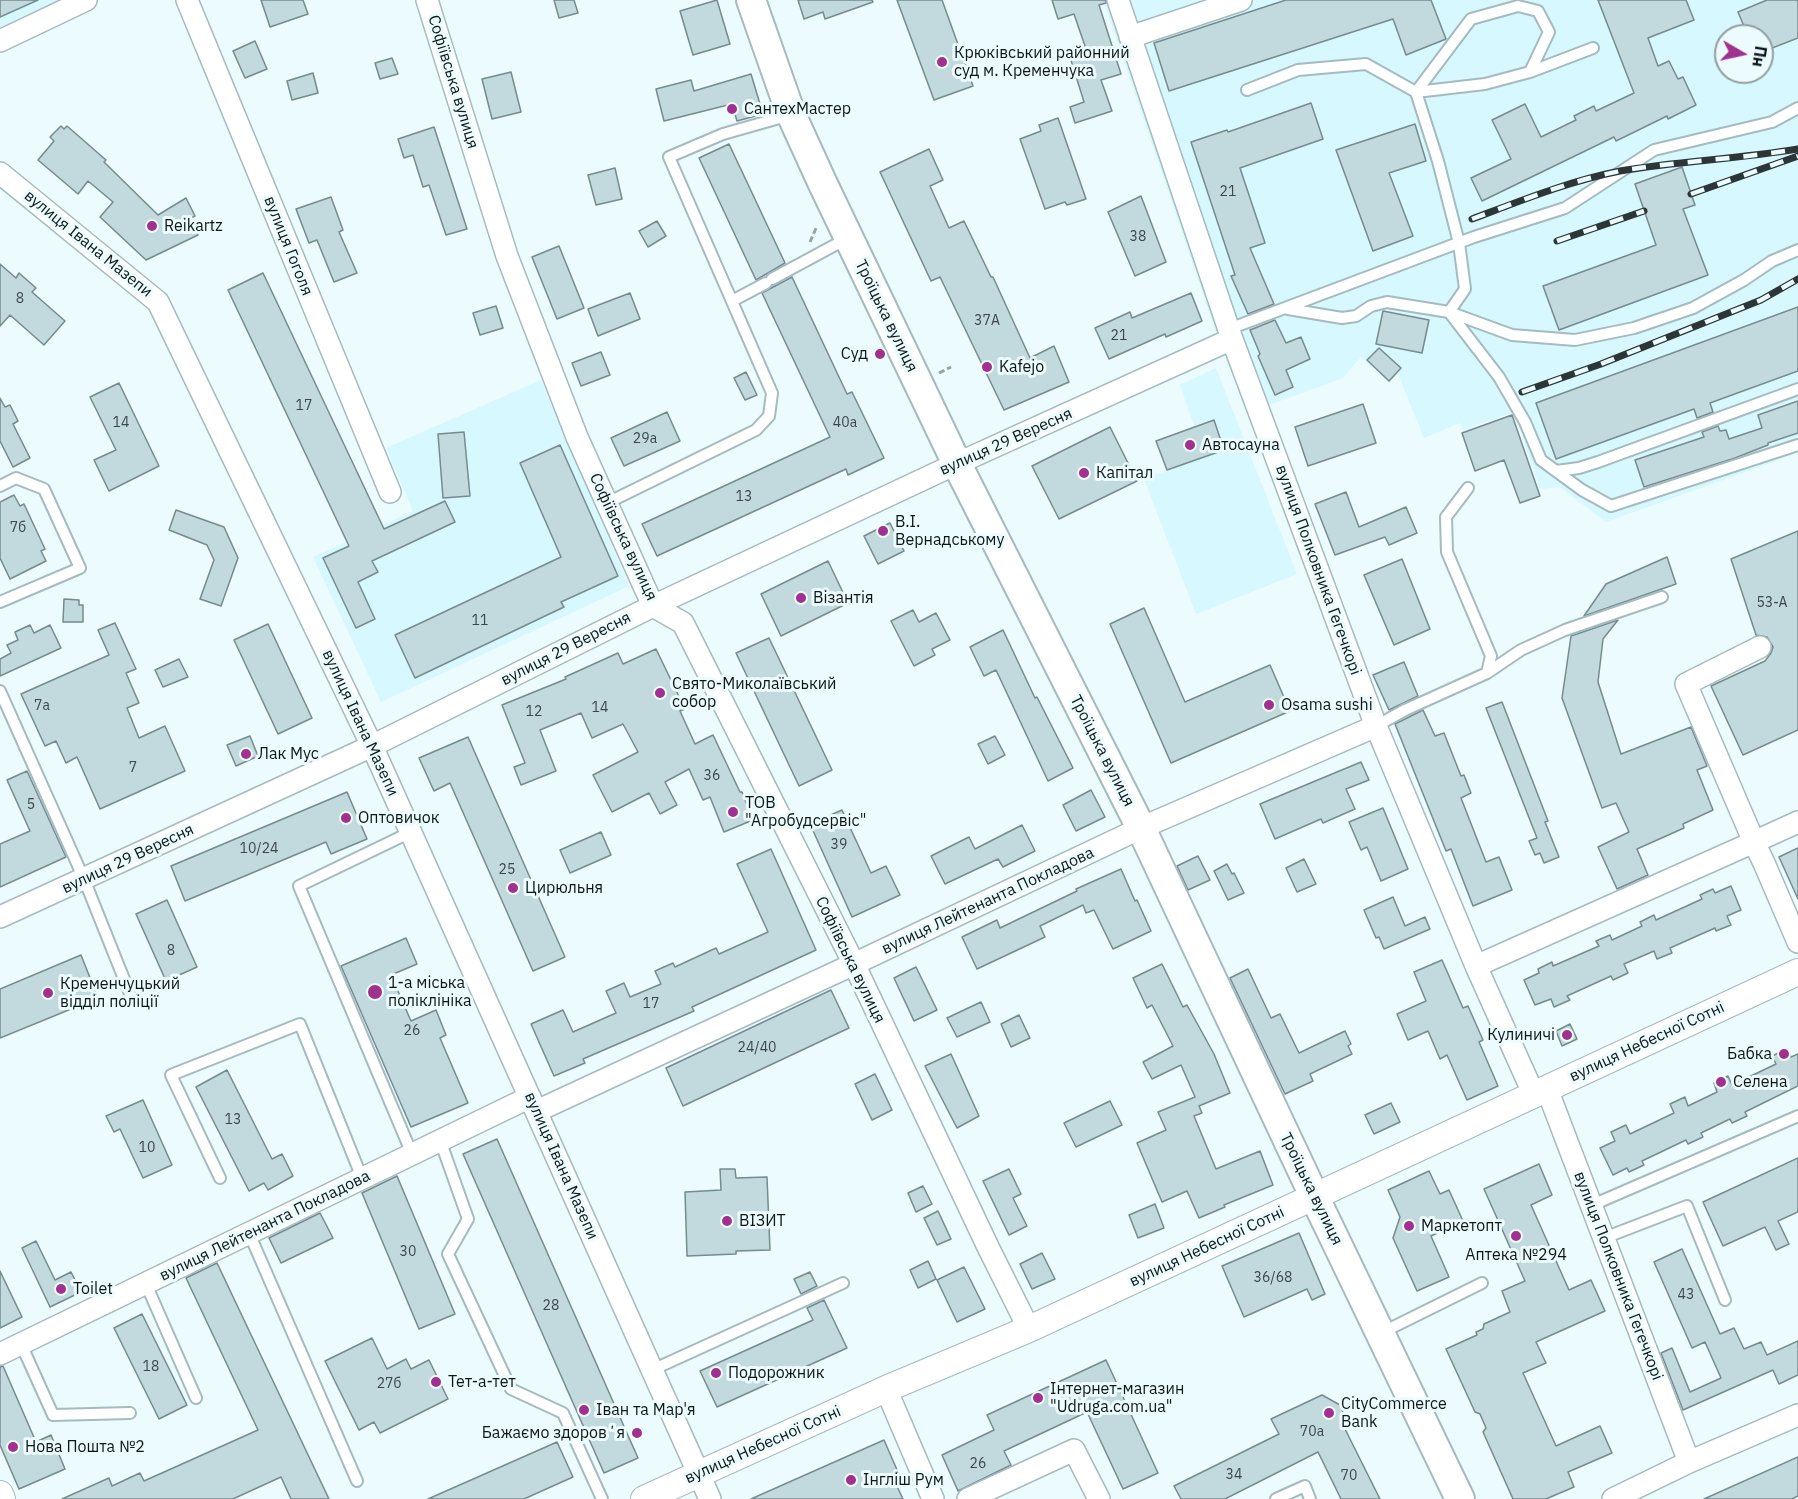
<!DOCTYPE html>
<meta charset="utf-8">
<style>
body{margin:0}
#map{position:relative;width:1798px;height:1499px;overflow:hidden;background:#ecfbfd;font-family:"IBM Plex Sans",sans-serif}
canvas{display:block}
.north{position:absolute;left:1714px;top:24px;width:60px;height:60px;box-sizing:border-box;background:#ecfbfd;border:2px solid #93a0a1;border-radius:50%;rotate:99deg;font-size:16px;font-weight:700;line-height:24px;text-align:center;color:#0e1718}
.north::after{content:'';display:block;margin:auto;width:21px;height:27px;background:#a1318f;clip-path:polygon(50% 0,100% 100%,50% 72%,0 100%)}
</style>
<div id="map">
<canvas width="1798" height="1499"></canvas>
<div class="north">Пн</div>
</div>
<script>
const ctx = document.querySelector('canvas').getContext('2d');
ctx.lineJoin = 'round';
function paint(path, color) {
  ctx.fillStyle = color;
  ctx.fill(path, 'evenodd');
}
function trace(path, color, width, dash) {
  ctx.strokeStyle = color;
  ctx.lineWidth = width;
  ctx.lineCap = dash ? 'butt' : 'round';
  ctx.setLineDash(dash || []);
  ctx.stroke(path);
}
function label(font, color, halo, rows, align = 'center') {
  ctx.font = font + ' "IBM Plex Sans",sans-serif';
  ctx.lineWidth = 6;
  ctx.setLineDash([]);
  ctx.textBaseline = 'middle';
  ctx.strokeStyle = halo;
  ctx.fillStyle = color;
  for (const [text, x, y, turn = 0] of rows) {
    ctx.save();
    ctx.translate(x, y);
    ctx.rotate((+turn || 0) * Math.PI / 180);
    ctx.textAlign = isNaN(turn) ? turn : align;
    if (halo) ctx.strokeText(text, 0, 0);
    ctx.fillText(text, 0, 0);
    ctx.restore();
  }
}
paint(new Path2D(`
 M0 0H70L0 32Z
 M1103 0H1798V453L1606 522 1560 487 1540 489 1514 412 1463 430 1460 423 1424 438 1398 374 1389 383 1361 357 1343 378 1247 413 1220 344ZM1726 36H1762V72H1726Z
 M1216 368 1297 574 1196 614 1144 479 1224 450 1214 420 1194 426 1180 385Z
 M541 380 629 586 381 702 313 557 413 511 386 448Z`), '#d6f8fe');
const building = new Path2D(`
 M0 0H38L0 17Z
 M261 0H303L308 14 270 27Z
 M554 0H574L578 13 559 18Z
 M717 0 730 44 693 55 680 11Z
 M798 0H872L873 2 825 19 823 12 804 19Z
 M897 0H942L973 86 934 100Z
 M1052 0H1106V3L1099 5 1121 74 1101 80 1112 111 1075 123 1070 107 1084 102 1070 57 1087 52 1074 14 1058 19Z
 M1286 0H1431L1446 39 1406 55 1393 19 1169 91 1154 43Z
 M1598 0H1686L1694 20 1648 38 1658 66 1669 61 1678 79 1683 77 1696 105 1668 119 1667 116 1616 141 1614 137 1482 201 1471 178 1511 159 1492 120 1525 104 1541 137 1576 120 1574 116 1594 106 1596 111 1634 93Z
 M1767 0H1798V38L1762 52V36H1748L1738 12Z
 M255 41 267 69 245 78 233 51Z
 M392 58 398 74 380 79 375 63Z
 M511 72 521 112 492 119 482 79Z
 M313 73 318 93 292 100 287 81Z
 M751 74 763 114 737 121 732 104 664 121 656 89 691 80 694 91Z
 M1311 103 1323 139 1240 168 1265 243 1250 248 1274 304 1248 314 1231 276 1235 275 1191 142 1227 130 1228 132Z
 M1058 118 1086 199 1067 205 1065 202 1045 209 1020 139 1041 131 1039 125Z
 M1415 124 1426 161 1389 173 1413 236 1373 251 1336 150Z
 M61 126 64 129 67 126 106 160 104 162 158 215 186 198 195 216 191 218 198 235 146 260 100 217 113 202 88 181 78 194 38 160 54 141 50 137Z
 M434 127 467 229 446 235 429 185 423 187 413 155 404 158 398 139Z
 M729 144 785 263 756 280 699 158Z
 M929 149 943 180 930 186 949 228 964 221 991 277H993L1030 358 1054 346 1069 382 1004 410 940 277 931 281 880 172Z
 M1682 167 1695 205 1683 209 1708 275 1559 330 1543 286 1656 245 1635 184Z
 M615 168 622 199 596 205 588 175Z
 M1141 196 1166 262 1135 276 1108 212Z
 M331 197 343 230 339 232 357 273 334 282 317 240 309 243 296 209Z
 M657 221 666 236 648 247 639 231Z
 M559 246 584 308 557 319 532 257Z
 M0 264 16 278 19 273 36 288 32 292 65 321 44 345 10 315 0 326Z
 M263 273 384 529 445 501 455 522 372 561 378 572 358 582 375 619 356 628 323 558 349 546 228 290Z
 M792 277 847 394 852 392 884 458 848 475 846 469 657 556 642 524 830 437 762 293Z
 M630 293 640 319 598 336 588 309Z
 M1191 293 1202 321 1166 337 1165 334 1109 359 1095 328 1130 312 1132 318Z
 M496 306 503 328 480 335 473 313Z
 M1798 307V371L1710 403 1713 412 1697 418 1694 409 1556 459 1536 403Z
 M1383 311 1429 320 1422 353 1376 344Z
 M1275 320 1286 343 1301 337 1310 359 1286 370 1293 387 1275 395 1258 356 1260 354 1250 330Z
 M1379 348 1401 368 1389 381 1367 360Z
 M601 352 610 375 581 386 572 363Z
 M746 372 757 395 745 400 734 378Z
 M119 383 159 466 109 491 94 460 116 450 90 397Z
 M0 398 5 407 10 405 18 421 13 424 30 458 13 467 0 441Z
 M1798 401V433L1768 443V445L1735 458 1644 487 1635 460 1704 437 1702 432 1718 426 1720 431 1726 430 1729 439 1762 428 1758 415Z
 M1363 404 1376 443 1308 466 1295 427Z
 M667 412 680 441 624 466 611 438Z
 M1512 415 1540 496 1520 503 1504 460 1475 471 1462 433Z
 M1214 420 1224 450 1167 470 1156 441Z
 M1110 427 1137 481 1059 519 1032 466Z
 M464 432 470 496 443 498 438 434Z
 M560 445 618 576 561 602 564 607 415 678 395 635 561 557 520 463Z
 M1346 492 1359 527 1406 507 1417 533 1389 545 1385 537 1335 555 1315 504Z
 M14 495 20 506 24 504 45 549 41 551 46 561 10 579 0 558V502Z
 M176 510 224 527 238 558 221 606 200 599 214 560 207 545 169 530Z
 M890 523 904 551 878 564 864 536Z
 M1798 531V730L1743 755 1711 686 1765 661 1771 653 1773 647 1767 637 1756 635 1731 559Z
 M1667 557 1676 584 1584 616 1606 584Z
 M1402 559 1430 629 1394 645 1364 575Z
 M828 561 848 603 781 636 761 594Z
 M64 599 79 600V605H83V622H63Z
 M1144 608 1185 702 1270 665 1290 711 1171 763 1110 624Z
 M913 610 919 622 936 613 950 640 932 649 935 655 914 666 891 621Z
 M1618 620 1603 639 1598 682 1621 754 1691 727 1707 766 1697 770 1713 810 1683 824 1684 828 1637 849 1648 875 1617 889 1598 847 1629 832 1616 803 1602 808 1562 698 1571 636Z
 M115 623 136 669 126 673 139 703 127 708 139 738 165 726 185 771 100 809 77 757 66 763 56 741 45 746 21 694 109 655 98 630Z
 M268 624 312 718 278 734 234 640Z
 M30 625 34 633 50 625 61 648 0 676V659L11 653 7 645 18 640 15 632Z
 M1003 630 1035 698 1037 697 1073 768 1048 781 996 670 984 676 970 647Z
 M769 638 832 770 799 786 736 653Z
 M656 649 685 709 680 711 695 744 713 735 740 792H742L753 820 724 832 710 797 703 800 689 769 665 782 677 805 660 814 649 793 612 812 593 775 638 752 623 724 592 738 581 713 540 730 556 771 521 785 514 767 525 763 502 705 566 679 565 677 618 653 623 664Z
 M179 659 188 677 163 687 155 670Z
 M1404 662 1418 696 1389 710 1373 675Z
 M1502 702 1548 821 1545 822 1559 857 1544 863 1540 853 1535 855 1529 841 1537 838 1486 708Z
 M1423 710 1435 736 1444 733 1461 776 1464 775 1471 793 1461 798 1486 862 1499 857 1512 890 1473 906 1451 849 1446 851 1395 724Z
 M250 736 258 756 236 766 227 745Z
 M995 736 1005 755 988 764 978 744Z
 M468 737 565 957 533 971 450 783 434 791 419 758Z
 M1361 762 1369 780 1346 789 1355 809 1323 823 1321 819 1275 839 1260 804Z
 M27 771 66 857 0 887V844L30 831 7 780Z
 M1091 790 1105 817 1076 831 1063 805Z
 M347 792 367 839 331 854 326 842 185 901 171 866Z
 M1383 808 1408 869 1381 881 1367 847 1361 850 1349 822Z
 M842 810 871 873 886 866 900 895 852 917 810 824Z
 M1022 825 1035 851 1003 867 998 859 945 884 931 856 969 837 975 849Z
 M601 832 611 855 570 873 560 850Z
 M1798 848V899L1779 857Z
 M771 849 816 950 692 1007 694 1011 583 1059 585 1063 554 1076 531 1024 563 1010 573 1032 616 1013 606 991 624 983 630 997 661 984 655 971 673 963 675 967 716 948 719 954 768 932 737 864Z
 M1198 856 1210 880 1188 890 1177 866Z
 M1304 859 1316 884 1297 892 1286 868Z
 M1227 864 1232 874 1234 873 1244 893 1228 900 1214 871Z
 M1121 869 1135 901 1137 900 1151 931 1113 949 1094 910 1086 913 1083 905 1040 926 1045 937 977 969 962 937 997 920 1000 928 1077 891 1076 889Z
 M1731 886 1741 910 1727 916 1731 925 1716 931 1715 928 1670 948 1672 953 1657 959 1654 951 1624 964 1628 973 1613 980 1611 976 1567 996 1570 1000 1554 1007 1551 999 1535 1005 1524 980 1539 973 1538 969 1552 962 1553 966 1599 946 1596 941 1610 935 1612 940 1642 926 1640 922 1654 915 1656 920 1702 899 1700 895 1713 889 1715 893Z
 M1393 897 1405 926 1425 917 1430 929 1384 949 1379 937 1376 938 1364 910Z
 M167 900 197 967 166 981 136 914Z
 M406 938 417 964 391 975 411 1021 436 1010 446 1035 440 1038 468 1103 411 1127 341 966Z
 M81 955 98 998 0 1038V989Z
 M1442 960 1463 1008 1468 1006 1483 1040 1479 1042 1498 1086 1467 1100 1447 1055 1440 1059 1428 1031 1408 1040 1397 1014 1426 1001 1414 972Z
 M1162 964 1183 1007 1187 1005 1214 1054 1230 1093 1199 1106 1202 1113 1194 1116 1216 1169 1260 1151 1273 1185 1224 1205 1225 1207 1199 1218 1187 1191 1162 1202 1137 1143 1166 1130 1158 1112 1195 1097 1181 1065 1152 1079 1143 1062 1173 1046 1152 1005 1147 1008 1133 978Z
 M916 967 937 1010 914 1021 894 978Z
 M1248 969 1271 1018 1280 1014 1299 1053 1345 1031 1351 1044 1348 1046 1352 1054 1310 1074 1313 1081 1285 1094 1230 978Z
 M831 990 849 1028 683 1106 666 1068Z
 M981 1002 990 1022 957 1037 947 1018Z
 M1019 1015 1030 1038 1011 1047 1001 1024Z
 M1570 1024 1577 1039 1562 1046 1556 1031Z
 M1787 1049 1791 1057 1798 1054V1086L1745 1112 1747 1116 1732 1123 1730 1119 1701 1133 1703 1137 1688 1144 1686 1140 1642 1161 1644 1165 1629 1172 1627 1168 1613 1175 1600 1148 1615 1141 1611 1132 1626 1125 1630 1134 1674 1113 1670 1104 1685 1097 1688 1106 1717 1092 1714 1083 1728 1076 1732 1085 1776 1064 1772 1056Z
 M951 1054 979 1116 957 1128 925 1066Z
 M227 1070 272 1159 282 1154 293 1176 268 1190 264 1183 249 1191 196 1087Z
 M875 1074 892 1110 872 1120 855 1084Z
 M143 1100 172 1165 143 1178 120 1129 114 1132 106 1116Z
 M1110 1101 1122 1125 1076 1147 1064 1123Z
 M1391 1103 1400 1122 1374 1134 1365 1115Z
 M497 1139 638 1458 604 1473 463 1154Z
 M1798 1158V1212L1778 1221 1789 1244 1776 1250 1765 1227 1723 1246 1703 1202Z
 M1539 1164 1552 1195 1531 1205 1569 1290 1591 1280 1605 1311 1536 1342 1546 1363 1523 1373 1556 1446 1600 1426 1612 1453 1568 1472 1574 1487 1546 1499H1513L1483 1432 1486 1428 1480 1414 1475 1412 1446 1349 1477 1335 1476 1332 1483 1329 1484 1324 1510 1312 1502 1291 1525 1281 1484 1189Z
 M720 1169H735L736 1178 767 1177 770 1250 736 1251V1254L687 1256 685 1192 721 1190Z
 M1009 1169 1021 1194 1013 1198 1027 1226 1009 1235 983 1181Z
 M1429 1171 1440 1194 1449 1190 1463 1221 1431 1236 1449 1277 1417 1291 1393 1238 1400 1217 1388 1190Z
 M397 1176 455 1314 419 1329 362 1193Z
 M923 1186 932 1204 916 1212 908 1193Z
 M1155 1204 1164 1228 1138 1238 1129 1215Z
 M938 1211 951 1239 937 1245 924 1218Z
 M320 1213 333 1238 281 1263 269 1238Z
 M1299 1233 1325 1294 1312 1300 1307 1289 1244 1317 1222 1266Z
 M36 1241 55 1280 71 1272 81 1292 50 1307 22 1248Z
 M1682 1249 1720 1334 1734 1328 1744 1349 1761 1342 1767 1355 1798 1341V1375L1779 1384 1773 1370 1683 1410 1661 1353 1672 1348 1690 1392 1721 1378 1705 1342 1692 1348 1654 1262Z
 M1042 1253 1055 1279 1032 1289 1020 1264Z
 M928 1261 936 1279 918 1288 910 1270Z
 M217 1263 329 1499H291L281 1477 233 1499H62L109 1478 112 1486 140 1473 144 1481 258 1430 186 1278Z
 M964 1267 985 1309 957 1322 937 1280Z
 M0 1271 22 1317 0 1328Z
 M810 1272 817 1286 801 1294 794 1279Z
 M824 1300 847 1348 717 1407 700 1371 813 1320 807 1308Z
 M142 1314 187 1405 159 1419 114 1328Z
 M372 1338 387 1369 406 1359 411 1369 429 1360 448 1399 380 1433 374 1422 359 1430 325 1361Z
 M1106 1360 1158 1473 1123 1489 1087 1412 1004 1451 1011 1465 958 1491 942 1455 994 1430 987 1415Z
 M3 1366 36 1442 51 1435 65 1469 19 1489 0 1445V1367Z
 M1322 1395 1340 1405 1349 1427 1345 1429 1380 1499H1341L1318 1452 1225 1499H1181L1174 1486 1279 1434 1271 1419Z
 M884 1440 901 1479 895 1482 903 1499H751Z
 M557 1442 573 1477 524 1499H428Z
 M1798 1457V1496L1792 1499H1704Z`);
paint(building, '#c2d9de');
trace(building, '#758b8f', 1.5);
const service = new Path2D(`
 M1247 90 1298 70 1366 64 1416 92 1438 161 1459 243 1465 289 1449 312 1499 377 1525 422 1541 460 1556 471 1579 468 1598 462 1798 389
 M1416 92 1471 19 1518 6 1538 11 1549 32 1530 72
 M1416 92 1485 84 1530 72 1593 48
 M772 279 848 238
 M732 301 766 283
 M1288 309 1342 318 1356 316 1371 306 1387 302 1449 312 1512 335 1575 340 1634 328 1693 308 1744 280 1772 261 1798 250
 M1229 329 1474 237 1565 208 1654 150 1772 122 1798 108
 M1556 471 1582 490 1611 506 1798 445
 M0 486 16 478 44 489 80 568 0 602
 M607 503 756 430 769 416 772 393 669 157 723 134 790 115
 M1487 673 1521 650 1565 630 1662 597
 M0 691 84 879 130 994
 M1376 726 1405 710 1487 673 1491 656 1447 552 1446 517 1468 488
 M411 832 299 886 412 1154
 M440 1140 468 1219 448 1254 511 1389 563 1413 602 1499
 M220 1178 171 1075 300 1024 362 1178
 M1590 1206 1798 1116
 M249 1233 357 1481
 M1604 1238 1687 1206 1725 1300
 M146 1284 196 1398
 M1381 1333 1482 1283
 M21 1344 53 1415 130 1413
 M652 1370 843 1283
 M1276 1499 1305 1486 1310 1499`);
const minor = new Path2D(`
 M187 0 390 492
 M427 0 507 256 577 437 653 606 683 623 854 964 989 1249 1029 1329
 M1118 0 1232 339 1376 726 1476 966 1534 1095
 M1130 37 1241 0
 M0 41 86 0
 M0 173 158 302 372 746 710 1499
 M1798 822 1754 842 1764 863 1798 942
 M0 917 372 746 653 606 943 470 1232 339
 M1476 966 1754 842 1686 684 1760 647
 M1547 1089 1689 1462
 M537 1111 854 964 1141 828 1376 726
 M0 1354 530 1097
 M886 1389 933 1499
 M968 1499 1074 1450 1099 1499
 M1613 1499 1689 1462 1798 1415`);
const tertiary = new Path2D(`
 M0 1494 2 1499
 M644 1499 886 1389 1029 1329 1798 972`);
const secondary = new Path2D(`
 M751 0 791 114 822 182 957 464 1141 828 1315 1198 1460 1499`);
trace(service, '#a4bbbf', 14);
trace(minor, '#a4bbbf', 24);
trace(tertiary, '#a4bbbf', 28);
trace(secondary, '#a4bbbf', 32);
trace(new Path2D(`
 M810 242 817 226
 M939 373 951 367`), '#97a3a5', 3, [6, 3]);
trace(service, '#fff', 10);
trace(minor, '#fff', 21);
trace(tertiary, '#fff', 26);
trace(secondary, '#fff', 28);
const rail = new Path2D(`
 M1691 194 1798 156
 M1472 219C1520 201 1569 181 1620 171 1679 161 1739 159 1798 149
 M1557 241 1644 211
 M1522 392 1601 364 1761 300 1798 279`);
trace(rail, '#2c3637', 7);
trace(rail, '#ecfbfd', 4.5, [14]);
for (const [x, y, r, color] of [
 [942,62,6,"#a1318f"],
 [732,109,6,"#a1318f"],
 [152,226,6,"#a1318f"],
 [880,354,6,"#a1318f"],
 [987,367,6,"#a1318f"],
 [1190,445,6,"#a1318f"],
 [1084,473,6,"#a1318f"],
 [883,531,6,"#a1318f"],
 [801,598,6,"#a1318f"],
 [660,693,6,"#a1318f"],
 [1269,705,6,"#a1318f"],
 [246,754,6,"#a1318f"],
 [733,812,6,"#a1318f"],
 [346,818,6,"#a1318f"],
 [513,888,6,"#a1318f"],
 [375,992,8,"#a1318f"],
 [48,993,6,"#a1318f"],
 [1567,1035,6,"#a1318f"],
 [1784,1054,6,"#a1318f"],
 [1721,1082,6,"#a1318f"],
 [727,1221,6,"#a1318f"],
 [1409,1226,6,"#a1318f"],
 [1516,1236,6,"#a1318f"],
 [61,1289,6,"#a1318f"],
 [716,1373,6,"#a1318f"],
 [436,1382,6,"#a1318f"],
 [1038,1398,6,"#a1318f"],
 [584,1410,6,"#a1318f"],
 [1329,1413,6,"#a1318f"],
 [637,1433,6,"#a1318f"],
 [13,1447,6,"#a1318f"],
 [851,1480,6,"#a1318f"]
]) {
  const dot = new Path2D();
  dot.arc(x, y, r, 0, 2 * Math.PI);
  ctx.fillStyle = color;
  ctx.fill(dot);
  trace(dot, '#ecfbfd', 2);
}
label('14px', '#3b484a', null, [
 ["21",1228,192],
 ["38",1138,237],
 ["8",20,299],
 ["37А",987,321],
 ["21",1119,336],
 ["17",304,406],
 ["14",121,423],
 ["40а",845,423],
 ["29а",645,439],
 ["13",744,497],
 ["7б",18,528],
 ["53-А",1772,603],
 ["11",480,621],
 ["7а",42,706],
 ["14",600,708],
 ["12",534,712],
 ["7",133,768],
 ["36",712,776],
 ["5",31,805],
 ["39",839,845],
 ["10/24",259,849],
 ["25",507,870],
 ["8",171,951],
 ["17",651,1004],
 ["26",412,1031],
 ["24/40",757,1048],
 ["13",233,1120],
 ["10",147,1148],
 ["30",408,1252],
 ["36/68",1273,1278],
 ["43",1686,1295],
 ["28",551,1306],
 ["18",151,1367],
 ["27б",389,1384],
 ["70а",1312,1432],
 ["26",978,1464],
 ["34",1234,1475],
 ["70",1349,1476]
]);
label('16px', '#0e1718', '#ecfbfd', [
 ["Крюківський районний",954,53],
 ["суд м. Кременчука",954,71],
 ["СантехМастер",744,109],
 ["Reikartz",164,226],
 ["Суд",868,354,"right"],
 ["Kafejo",999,367],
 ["Автосауна",1202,445],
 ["Капітал",1096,473],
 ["В.І.",895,522],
 ["Вернадському",895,540],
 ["Візантія",813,598],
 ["Свято-Миколаївський",672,684],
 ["собор",672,702],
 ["Osama sushi",1281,705],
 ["Лак Мус",258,754],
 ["ТОВ",745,803],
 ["\"Агробудсервіс\"",745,821],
 ["Оптовичок",358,818],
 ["Цирюльня",525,888],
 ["1-а міська",388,983],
 ["поліклініка",388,1001],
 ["Кременчуцький",60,984],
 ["відділ поліції",60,1002],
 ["Кулиничі",1555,1035,"right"],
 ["Бабка",1772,1054,"right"],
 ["Селена",1733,1082],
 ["ВІЗИТ",739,1221],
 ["Маркетопт",1421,1226],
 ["Аптека №294",1516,1255,"center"],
 ["Toilet",73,1289],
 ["Подорожник",728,1373],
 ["Тет-а-тет",448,1382],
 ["Iнтернет-магазин",1050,1389],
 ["\"Udruga.com.ua\"",1050,1407],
 ["CityCommerce",1341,1404],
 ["Bank",1341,1422],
 ["Іван та Мар'я",596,1410],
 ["Бажаємо здоровʼя",625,1433,"right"],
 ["Нова Пошта №2",25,1447],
 ["Інгліш Рум",863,1480]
], 'left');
label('16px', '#0e1718', '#ecfbfd', [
 ["Софіївська вулиця",453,82,73],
 ["вулиця Івана Мазепи",88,244,39],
 ["вулиця Гоголя",288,246,68],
 ["Троїцька вулиця",886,316,64],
 ["вулиця 29 Вересня",1006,442,-24],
 ["Софіївська вулиця",623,537,65],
 ["вулиця Полковника Гегечкорі",1318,570,70],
 ["вулиця 29 Вересня",566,649,-27],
 ["вулиця Івана Мазепи",360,723,65],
 ["Троїцька вулиця",1102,751,63],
 ["вулиця 29 Вересня",128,859,-25],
 ["вулиця Лейтенанта Покладова",988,901,-25],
 ["Софіївська вулиця",850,960,64],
 ["вулиця Небесної Сотні",1647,1042,-25],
 ["вулиця Івана Мазепи",561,1166,66],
 ["Троїцька вулиця",1311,1189,64],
 ["вулиця Лейтенанта Покладова",265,1226,-26],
 ["вулиця Небесної Сотні",1207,1247,-25],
 ["вулиця Полковника Гегечкорі",1618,1276,69],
 ["вулиця Небесної Сотні",763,1445,-24]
]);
</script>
